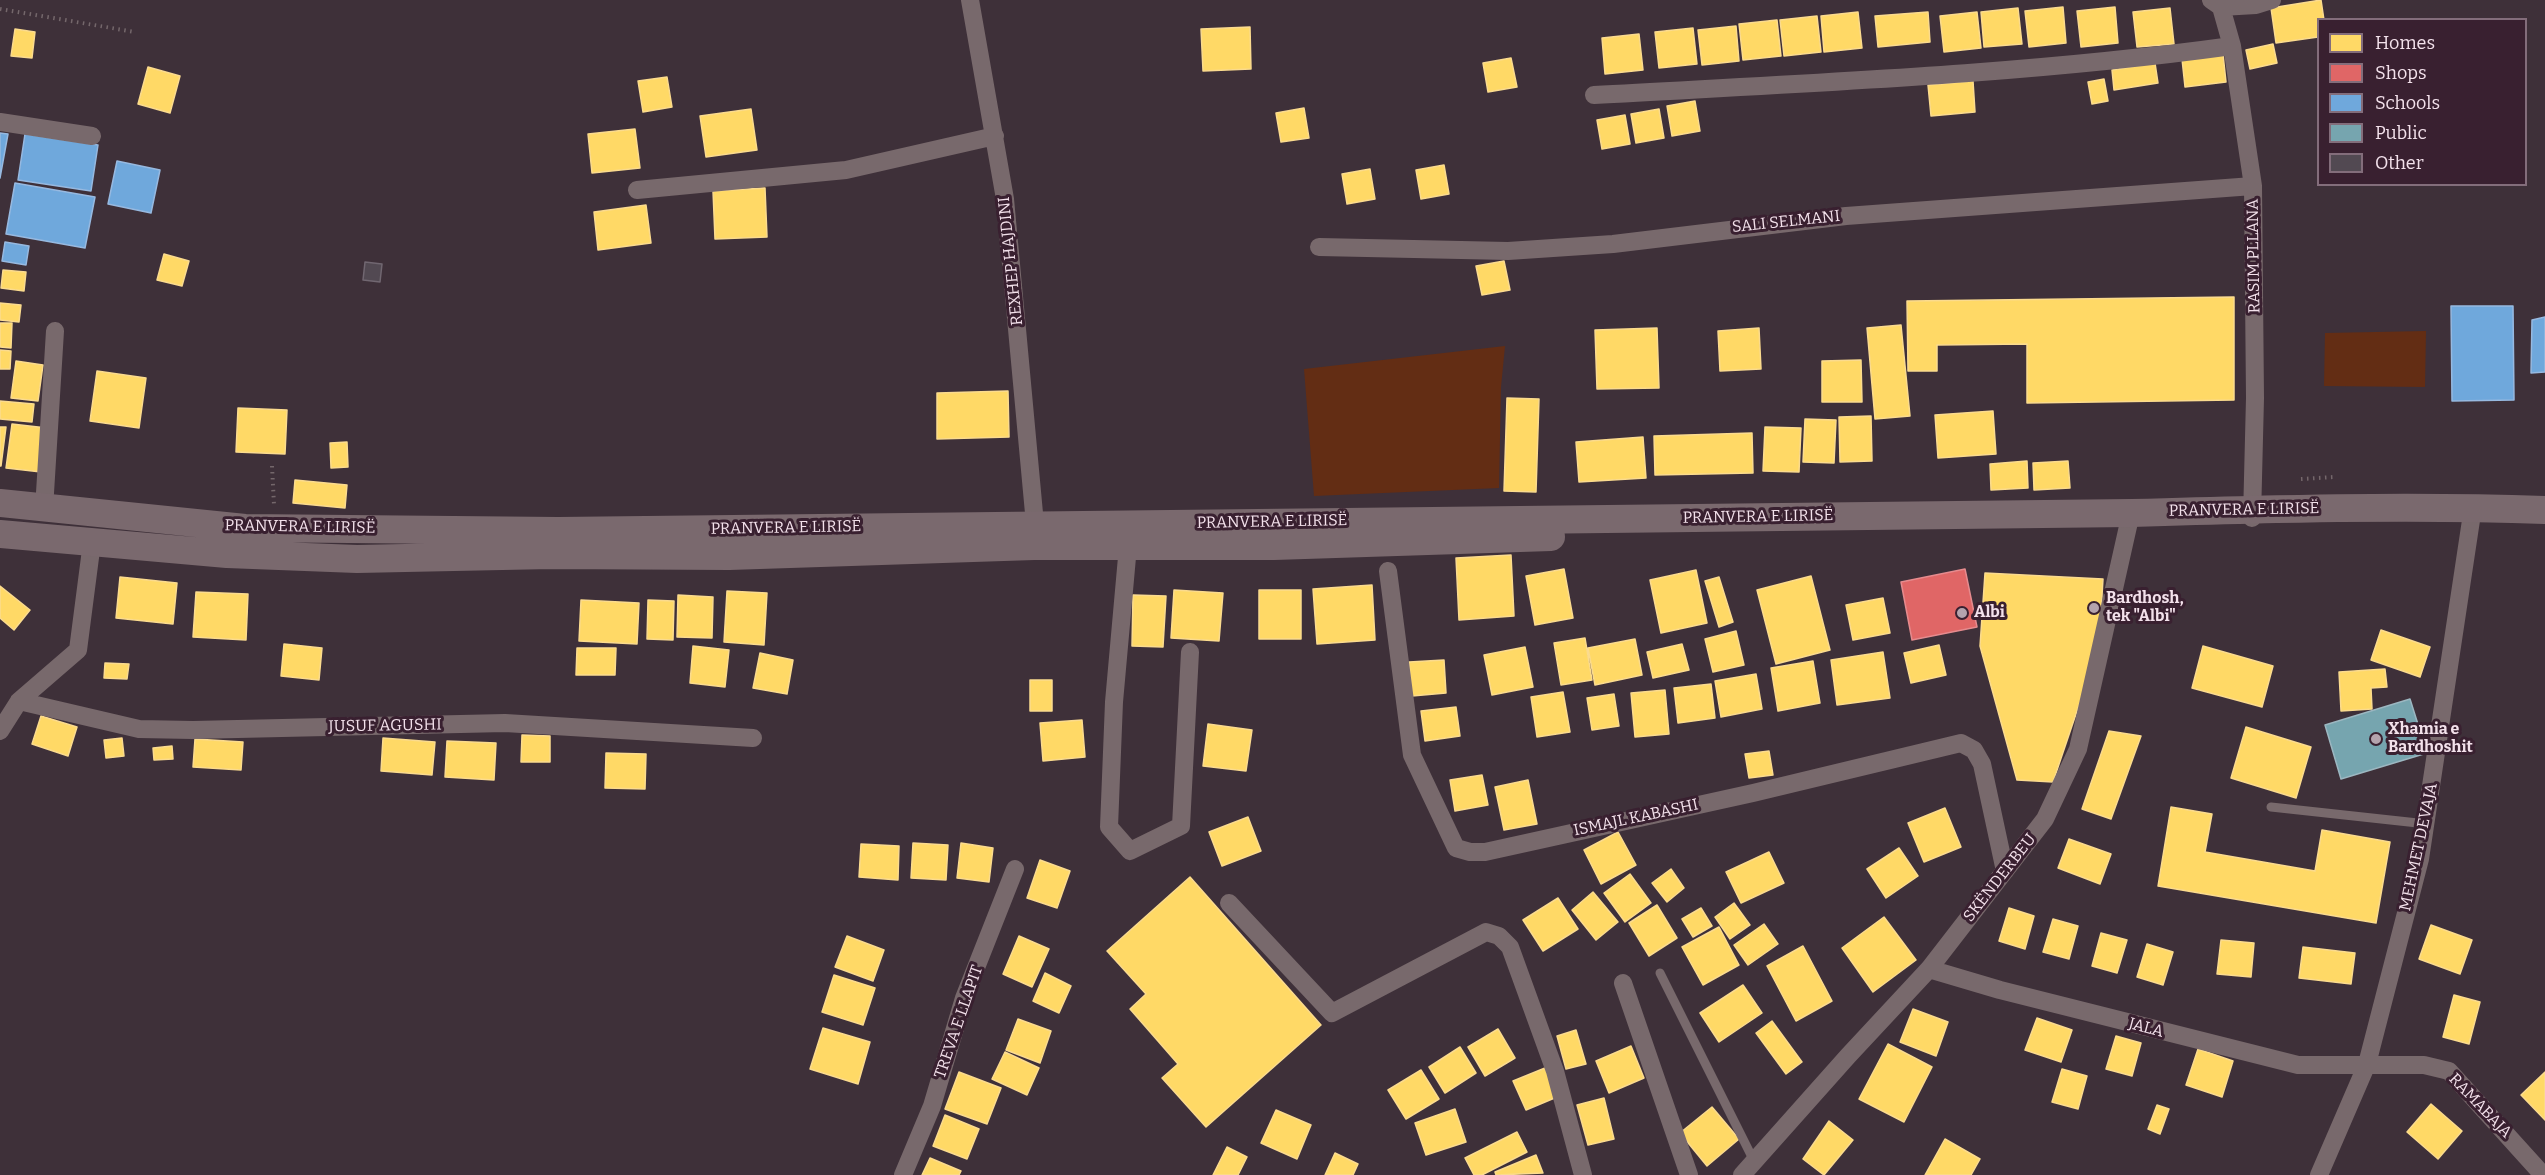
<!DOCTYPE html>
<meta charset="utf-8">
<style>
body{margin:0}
#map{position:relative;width:2545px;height:1175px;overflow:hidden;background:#3e3039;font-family:Bitter,serif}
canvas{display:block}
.legend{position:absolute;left:2317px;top:18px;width:210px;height:168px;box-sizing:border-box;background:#392030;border:2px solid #836d7b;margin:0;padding:8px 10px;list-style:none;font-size:18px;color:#f3e1eb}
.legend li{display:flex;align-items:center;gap:12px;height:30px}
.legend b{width:30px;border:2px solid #836d7b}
</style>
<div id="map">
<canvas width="2545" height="1175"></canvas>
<ul class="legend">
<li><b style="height:16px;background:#ffd966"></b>Homes</li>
<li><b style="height:16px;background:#e06666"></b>Shops</li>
<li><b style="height:16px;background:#6fa8dc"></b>Schools</li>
<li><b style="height:16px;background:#76a5af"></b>Public</li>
<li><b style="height:16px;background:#524952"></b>Other</li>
</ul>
</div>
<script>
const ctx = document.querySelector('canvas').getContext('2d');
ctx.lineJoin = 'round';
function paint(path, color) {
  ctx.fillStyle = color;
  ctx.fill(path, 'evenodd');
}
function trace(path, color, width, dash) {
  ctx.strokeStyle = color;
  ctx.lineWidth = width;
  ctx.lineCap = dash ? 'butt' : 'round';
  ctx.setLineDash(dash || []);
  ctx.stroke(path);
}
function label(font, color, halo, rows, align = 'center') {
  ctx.font = font + ' Bitter,serif';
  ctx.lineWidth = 6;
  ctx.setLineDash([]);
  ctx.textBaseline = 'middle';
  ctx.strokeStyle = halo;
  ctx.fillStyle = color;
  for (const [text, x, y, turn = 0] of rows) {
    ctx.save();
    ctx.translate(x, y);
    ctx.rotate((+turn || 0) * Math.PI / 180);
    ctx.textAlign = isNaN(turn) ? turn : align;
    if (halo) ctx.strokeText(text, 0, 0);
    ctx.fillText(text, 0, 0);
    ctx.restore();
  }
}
paint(new Path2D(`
 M2426 331 2425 387 2324 386 2325 333Z
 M1505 346 1501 387 1499 488 1314 496 1304 369Z`), '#632d14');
const homes = new Path2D(`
 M2321 0 2324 20H2318V37L2276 43 2271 8Z
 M2063 7 2066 43 2029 47 2025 11Z
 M2115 7 2118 43 2081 47 2077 11Z
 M2018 8 2022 44 1984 47 1981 12Z
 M2170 8 2174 44 2137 47 2133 12Z
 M1858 12 1862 48 1824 52 1821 16Z
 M1928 12 1930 42 1878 47 1875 16Z
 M1977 12 1981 48 1944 52 1940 16Z
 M1817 16 1821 52 1784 56 1780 20Z
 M1777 20 1781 56 1743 60 1739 24Z
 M1736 26 1739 61 1702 65 1698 30Z
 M1250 27 1251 69 1203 71 1201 29Z
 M1693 28 1697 64 1659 68 1655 32Z
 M15 29 35 32 32 58 11 56Z
 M1639 34 1643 70 1605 74 1602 38Z
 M2273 44 2277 63 2250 69 2246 50Z
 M2223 54 2226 82 2185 87 2182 59Z
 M1511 58 1517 87 1488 92 1483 63Z
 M2155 63 2158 83 2114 90 2112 70Z
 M148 67 180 76 170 113 138 104Z
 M667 77 672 107 643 112 638 81Z
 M2104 79 2108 101 2092 104 2088 82Z
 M1973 81 1975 112 1931 116 1928 85Z
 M1695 101 1700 131 1672 136 1667 106Z
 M1304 108 1309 138 1281 142 1276 113Z
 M751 109 757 150 706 157 700 116Z
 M1659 109 1664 138 1636 143 1631 114Z
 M1625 115 1630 144 1602 149 1597 120Z
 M635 129 640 168 592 173 588 134Z
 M1444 165 1449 194 1421 199 1416 170Z
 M1370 169 1375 199 1347 204 1342 174Z
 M765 188 767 237 715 239 713 191Z
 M646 205 651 243 598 250 594 212Z
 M164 254 189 261 182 286 157 280Z
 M1504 261 1510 290 1482 295 1476 266Z
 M3 270 26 272 24 291 1 288Z
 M2234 297V400L2027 403V344L1937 345V371H1908L1907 301Z
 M0 303 21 305 19 322 0 320Z
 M0 323H12L11 348 0 347Z
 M1901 325 1910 416 1875 419 1867 328Z
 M1657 328 1659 388 1597 389 1595 330Z
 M1759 328 1761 369 1720 371 1718 331Z
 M0 350 11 351 10 369H0Z
 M1861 360 1862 402H1822V361Z
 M16 361 43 365 38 401 11 398Z
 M97 371 146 378 139 428 90 421Z
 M1008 391 1009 437 937 439V393Z
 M1507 398 1539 399 1536 492 1504 491Z
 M0 401 34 404 32 422 0 419Z
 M238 408 287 410 285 454 236 452Z
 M1993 411 1996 454 1938 458 1935 415Z
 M1871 416 1872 461 1840 462 1839 417Z
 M1805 419 1836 420 1834 463 1803 462Z
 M12 424 47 428 41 472 6 468Z
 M0 427H6L1 466H0Z
 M1765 427 1801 428 1799 472 1763 471Z
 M1752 433 1753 473 1655 475 1654 436Z
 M1643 437 1646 478 1579 482 1576 442Z
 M347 442 348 467 331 468 330 443Z
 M2027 461 2028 488 1991 490 1990 464Z
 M2068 461 2070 488 2034 490 2033 463Z
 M295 480 347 485 345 508 293 503Z
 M1511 555 1514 616 1459 620 1456 558Z
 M1564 569 1573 618 1535 625 1526 576Z
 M1696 570 1707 623 1661 633 1650 580Z
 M1985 573 2103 579 2099 646 2053 782 2017 780 1980 646Z
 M1811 576 1830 650 1776 664 1757 590Z
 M120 577 177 583 173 624 116 618Z
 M1719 577 1733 622 1719 627 1705 581Z
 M1372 585 1375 640 1317 644 1313 589Z
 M0 586 30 610 14 630 0 618Z
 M1174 590 1223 593 1219 641 1171 638Z
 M1259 590H1301V639H1259Z
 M727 591 767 593 764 645 724 642Z
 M196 592 248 594 246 640 193 637Z
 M678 595 713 597 712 638 677 637Z
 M1133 595 1166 596 1163 647 1132 646Z
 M1883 598 1890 633 1853 640 1846 605Z
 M581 600 639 603 637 644 579 641Z
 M648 600 674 601 673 640 647 639Z
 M2381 630 2430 647 2420 677 2371 660Z
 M1736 631 1744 665 1713 672 1705 639Z
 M1585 638 1592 680 1561 685 1554 643Z
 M1635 639 1642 675 1595 685 1588 648Z
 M284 644 322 648 319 680 281 676Z
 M1682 644 1689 670 1653 678 1647 652Z
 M1939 645 1946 675 1911 683 1904 653Z
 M693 646 729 650 725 687 690 683Z
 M2203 646 2273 666 2262 707 2192 688Z
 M1525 647 1533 687 1492 695 1484 655Z
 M577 648H616L615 675H576Z
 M1883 652 1890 698 1837 705 1831 660Z
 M760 653 793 660 787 694 753 688Z
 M1444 660 1446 693 1412 696 1409 662Z
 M1813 661 1820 703 1778 711 1771 668Z
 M105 663 129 664 127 679 104 678Z
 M2385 669 2387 687 2371 688 2372 709 2341 711 2339 672Z
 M1756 674 1762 709 1721 717 1715 681Z
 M1030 680H1052V711H1030Z
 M1711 684 1715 718 1678 723 1674 688Z
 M1665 690 1669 734 1635 737 1631 693Z
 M1563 692 1570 732 1537 737 1531 697Z
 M1614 694 1619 726 1592 730 1587 698Z
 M1456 707 1460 736 1425 741 1421 711Z
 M41 716 77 727 68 756 32 744Z
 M1082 720 1085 757 1043 761 1040 723Z
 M1208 724 1252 730 1246 771 1203 766Z
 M2246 727 2311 747 2296 798 2231 778Z
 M2109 731 2141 736 2111 819 2082 809Z
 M522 735 550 736V762H521Z
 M122 738 124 756 106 758 104 740Z
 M383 738 435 742 432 775 381 771Z
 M195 739 243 742 241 770 193 767Z
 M447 741 496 743 494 780 445 777Z
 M172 746 173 759 154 760 153 748Z
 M1769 751 1773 775 1749 778 1745 754Z
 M606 753 646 754 645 789 605 788Z
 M1482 775 1488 805 1455 811 1450 780Z
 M1528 780 1537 824 1504 830 1495 787Z
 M2171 807 2212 814 2205 852 2315 871 2322 830 2390 842 2376 923 2158 886Z
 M1945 808 1961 847 1924 862 1908 823Z
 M1248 817 1261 851 1222 866 1209 832Z
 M1618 832 1636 865 1601 884 1584 850Z
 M2069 839 2111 854 2100 884 2058 868Z
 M913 843 948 845 946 880 911 878Z
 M961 843 993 848 989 882 957 878Z
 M861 844 899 846 898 880 859 877Z
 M1899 848 1918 876 1886 898 1867 869Z
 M1769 852 1784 883 1741 903 1726 872Z
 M1040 860 1070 871 1057 908 1027 898Z
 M1671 869 1684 888 1667 902 1652 883Z
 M1630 874 1651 903 1625 922 1604 893Z
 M1190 877 1321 1025 1206 1127 1162 1078 1178 1064 1130 1009 1146 994 1107 951Z
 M1593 892 1618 922 1596 940 1572 910Z
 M1558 898 1578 929 1543 951 1523 920Z
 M1734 903 1750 925 1730 939 1715 917Z
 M1657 905 1677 938 1649 956 1629 923Z
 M1701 908 1712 926 1693 937 1682 919Z
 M2009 908 2034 916 2025 949 1999 941Z
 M1884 917 1916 960 1873 992 1842 948Z
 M2053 919 2078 926 2069 959 2043 952Z
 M1764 924 1778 944 1748 965 1734 945Z
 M2431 925 2472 940 2460 974 2419 959Z
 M1719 927 1739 965 1703 985 1682 947Z
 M2101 933 2127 940 2117 973 2092 966Z
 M847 936 884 950 873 981 835 967Z
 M1019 936 1049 949 1032 987 1003 974Z
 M2221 940 2254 943 2251 977 2217 974Z
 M2147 944 2173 952 2163 985 2137 977Z
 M1803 946 1832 1001 1796 1021 1767 966Z
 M2303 947 2355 953 2351 984 2299 978Z
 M1045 973 1071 986 1059 1013 1033 1001Z
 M834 975 875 988 863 1025 822 1012Z
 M1743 985 1762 1013 1719 1042 1700 1013Z
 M2454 995 2480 1002 2469 1044 2443 1037Z
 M1913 1009 1948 1022 1936 1056 1900 1042Z
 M2037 1018 2072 1030 2061 1062 2025 1050Z
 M1018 1019 1051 1031 1040 1063 1006 1050Z
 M1772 1021 1802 1062 1786 1074 1756 1033Z
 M823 1028 870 1042 858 1084 810 1069Z
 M1498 1029 1515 1058 1485 1076 1468 1047Z
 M1576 1030 1586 1064 1566 1069 1557 1036Z
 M2116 1036 2141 1043 2132 1076 2106 1069Z
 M1888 1044 1932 1067 1904 1122 1859 1099Z
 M1631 1046 1644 1078 1609 1093 1596 1061Z
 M1460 1047 1476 1073 1445 1093 1429 1067Z
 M2198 1049 2233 1061 2222 1097 2186 1085Z
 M1005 1052 1039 1068 1027 1095 992 1079Z
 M1545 1068 1557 1097 1526 1110 1513 1081Z
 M2062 1069 2087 1076 2078 1109 2052 1102Z
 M1421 1070 1439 1099 1406 1119 1388 1090Z
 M959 1072 1001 1088 987 1124 945 1109Z
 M2545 1072V1120L2521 1095Z
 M1604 1098 1614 1139 1588 1145 1577 1105Z
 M2431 1104 2462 1131 2438 1159 2407 1132Z
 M2157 1105 2169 1109 2160 1134 2148 1129Z
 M1712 1107 1739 1139 1707 1166 1680 1133Z
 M1455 1109 1466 1142 1426 1155 1415 1123Z
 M1276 1110 1311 1125 1297 1159 1261 1143Z
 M945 1115 979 1129 967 1159 933 1146Z
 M1829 1121 1853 1140 1824 1175 1803 1159Z
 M1517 1132 1527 1152 1482 1175H1474L1465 1158Z
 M1945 1139 1980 1159 1971 1175H1925Z
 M1227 1147 1247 1157 1238 1175H1213Z
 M1335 1153 1358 1164 1353 1175H1325Z
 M1536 1155 1543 1173 1496 1175 1495 1172Z
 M930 1158 961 1171 959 1175H922Z`);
paint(homes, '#ffd966');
trace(homes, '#fbdb8e', 1.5);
const shops = new Path2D(`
 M1965 569 1977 627 1912 640 1901 582Z`);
paint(shops, '#e06666');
trace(shops, '#e68b8e', 1.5);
const schools = new Path2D(`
 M0 133 8 134 0 178Z
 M25 134 98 145 91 191 18 180Z
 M117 161 160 170 151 213 108 204Z
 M15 183 95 197 85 248 6 234Z
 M5 242 29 246 26 265 2 261Z
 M2451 306H2513L2514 400 2452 401Z
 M2545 317V372L2531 373 2532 320Z`);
paint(schools, '#6fa8dc');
trace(schools, '#97b9e0', 1.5);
const public = new Path2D(`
 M2410 699 2427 753 2341 779 2325 725Z`);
paint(public, '#76a5af');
trace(public, '#9cb7c1', 1.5);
const building = new Path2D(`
 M365 262 382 264 380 282 363 280Z`);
paint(building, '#524952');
trace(building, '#716771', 1.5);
trace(new Path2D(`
 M0 9 135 32
 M272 466 274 505
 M2301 479 2334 477`), '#74676b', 4, [1.5, 4.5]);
trace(new Path2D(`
 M2271 807 2427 824
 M1660 973 1754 1161`), '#78696c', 9);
trace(new Path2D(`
 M970 0 1005 199 1035 524
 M2211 0 2221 7 2232 46 2253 186 2255 398 2252 518
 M2221 7 2256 5 2272 0
 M1594 95C1807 83 2021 75 2232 46
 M0 122 92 136
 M637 190 846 170 995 136
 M1319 247 1508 251 1613 244 1846 216 2253 186
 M44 509 55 331
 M1128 546 1114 702 1109 827 1130 851 1181 826 1190 652
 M1388 571 1412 755 1456 848 1470 852H1485L1753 793 1961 743 1974 750 1982 764 2005 871
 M19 701 139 729 193 730 505 723 753 738
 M0 731 19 701 78 650 92 542
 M1229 903 1332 1013 1486 932 1499 936 1510 947 1555 1071 1583 1175
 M1929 969 2000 990 2298 1065H2424L2449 1071 2543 1175
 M1623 983 1689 1175
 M903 1175 932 1106 964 998 1015 869
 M1742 1175 1848 1056 1929 969 2045 819 2078 749 2131 513
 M2319 1175 2367 1064 2420 859 2473 507`), '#78696c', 18);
trace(new Path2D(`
 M0 503 245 528 558 531 2131 513C2269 509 2407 505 2545 510
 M0 534 227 554 357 559 551 555 729 556 1034 546H1274L1551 537`), '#7a696e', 28);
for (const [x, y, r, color] of [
 [2094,608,6,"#b4a3ad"],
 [1962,613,6,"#b4a3ad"],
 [2376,739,6,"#b4a3ad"]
]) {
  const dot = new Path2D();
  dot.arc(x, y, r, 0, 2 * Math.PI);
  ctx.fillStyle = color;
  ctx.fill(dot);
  trace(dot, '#392030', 2);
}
label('16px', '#f3e1eb', '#392030', [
 ["SALI SELMANI",1786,222,-6],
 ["RASIM PLLANA",2254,256,-91],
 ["REXHEP HAJDINI",1011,261,-96],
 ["PRANVERA E LIRISË",2244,510,-1],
 ["PRANVERA E LIRISË",1758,517,-1],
 ["PRANVERA E LIRISË",1272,522,-1],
 ["PRANVERA E LIRISË",300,527,1],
 ["PRANVERA E LIRISË",786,528,-1],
 ["JUSUF AGUSHI",385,726,-1],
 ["ISMAJL KABASHI",1636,818,-12],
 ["MEHMET DEVAJA",2419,847,-78],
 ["SKËNDERBEU",2000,878,-52],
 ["TREVA E LLAPIT",959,1022,-71],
 ["JALA",2146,1028,15],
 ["RAMABAJA",2480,1106,46]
]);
label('bold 16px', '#f3e1eb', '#392030', [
 ["Bardhosh,",2106,599],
 ["tek \"Albi\"",2106,617],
 ["Albi",1974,613],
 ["Xhamia e",2388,730],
 ["Bardhoshit",2388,748]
], 'left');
</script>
